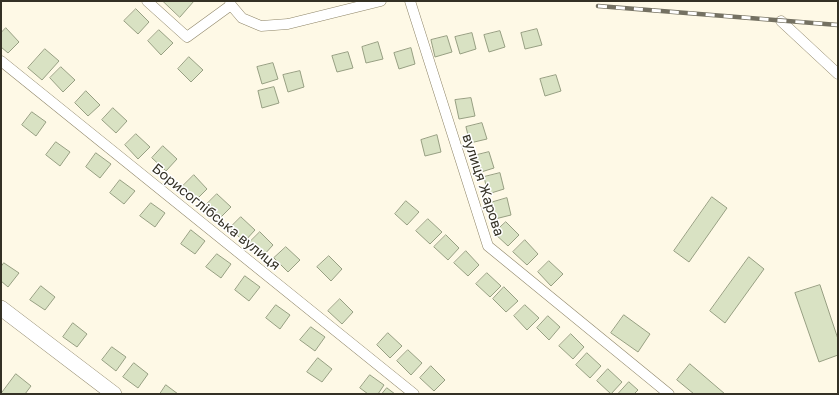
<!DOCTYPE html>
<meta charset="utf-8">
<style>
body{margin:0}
#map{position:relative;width:839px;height:395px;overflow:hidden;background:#fef9e6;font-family:"Golos Text",sans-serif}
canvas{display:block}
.frame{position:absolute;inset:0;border:2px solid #343125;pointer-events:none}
</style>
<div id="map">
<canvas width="839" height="395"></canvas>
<div class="frame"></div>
</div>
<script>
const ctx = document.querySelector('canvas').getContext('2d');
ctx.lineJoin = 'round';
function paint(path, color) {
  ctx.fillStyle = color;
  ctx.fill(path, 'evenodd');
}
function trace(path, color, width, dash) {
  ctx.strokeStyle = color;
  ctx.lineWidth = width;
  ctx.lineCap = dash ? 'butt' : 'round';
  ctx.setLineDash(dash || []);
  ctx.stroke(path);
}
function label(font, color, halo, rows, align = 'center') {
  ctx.font = font + ' "Golos Text",sans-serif';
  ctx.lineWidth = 3;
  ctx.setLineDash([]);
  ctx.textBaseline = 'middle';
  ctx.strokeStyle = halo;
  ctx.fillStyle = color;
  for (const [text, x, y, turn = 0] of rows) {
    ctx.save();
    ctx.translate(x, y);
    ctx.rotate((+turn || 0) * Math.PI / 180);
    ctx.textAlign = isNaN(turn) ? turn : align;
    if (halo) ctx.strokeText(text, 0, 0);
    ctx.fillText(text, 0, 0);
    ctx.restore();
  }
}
const building = new Path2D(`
 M163 1H194L180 17Z
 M136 9 149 22 138 34 124 21Z
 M6 28 19 42 8 53 1 47V33Z
 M537 29 542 45 525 49 521 33Z
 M159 30 173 43 161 55 148 41Z
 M500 31 505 47 489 52 484 35Z
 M472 33 476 49 460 54 455 37Z
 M447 36 452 52 435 57 431 40Z
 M378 42 383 59 366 63 362 47Z
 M411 48 415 64 399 69 394 53Z
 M45 49 59 61 42 80 28 68Z
 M348 52 353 68 337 72 332 56Z
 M189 57 203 70 191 82 178 69Z
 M273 63 278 79 262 84 257 67Z
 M61 67 75 80 63 92 50 78Z
 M300 71 304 87 288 92 283 75Z
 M556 75 561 91 545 96 540 79Z
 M274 87 279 103 262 108 258 91Z
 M86 91 100 105 88 116 75 103Z
 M471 98 475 116 459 119 455 100Z
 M113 108 127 121 116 133 102 120Z
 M32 112 46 122 36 136 22 125Z
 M482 123 487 139 470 143 466 127Z
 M136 134 150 147 138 159 125 145Z
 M437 135 441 152 425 156 421 140Z
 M56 142 70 152 60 166 46 155Z
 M163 146 177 159 166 171 152 158Z
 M489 152 494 168 478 173 473 156Z
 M96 153 111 164 100 178 86 167Z
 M500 173 504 189 488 194 484 177Z
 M194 175 207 189 196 200 182 187Z
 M120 180 135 191 124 204 110 193Z
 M217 194 231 207 219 219 206 205Z
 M712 197 727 208 689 262 674 251Z
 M507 198 511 215 495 219 490 203Z
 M406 201 419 212 407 225 395 214Z
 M151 203 165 213 155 227 140 216Z
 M241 217 255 230 244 242 230 228Z
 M428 219 442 232 430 244 416 231Z
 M506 222 519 235 508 246 494 233Z
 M191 230 205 241 195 254 181 244Z
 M260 232 273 245 262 257 248 244Z
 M446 235 459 248 448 260 434 247Z
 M525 240 538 254 527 265 513 252Z
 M286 247 300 260 288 272 274 258Z
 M466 251 479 265 468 276 454 263Z
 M217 254 231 264 221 278 206 267Z
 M329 256 342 269 331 281 317 267Z
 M749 257 764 269 725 323 710 311Z
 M549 261 563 274 551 286 538 272Z
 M4 263 19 273 8 287 1 281V267Z
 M487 273 501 286 490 297 476 284Z
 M245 276 260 287 249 301 235 290Z
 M820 285 838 339V355L819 362 795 293Z
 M41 286 55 297 45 310 30 300Z
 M504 287 518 301 506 312 493 299Z
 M340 299 353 312 342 324 328 311Z
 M276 305 290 315 280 329 266 318Z
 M525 305 539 318 527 330 514 316Z
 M624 315 650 334 638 352 611 333Z
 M548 316 560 327 549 340 537 328Z
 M73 323 87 334 77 347 63 337Z
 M311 327 325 337 315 351 300 340Z
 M388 333 402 346 390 358 377 345Z
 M571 334 584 347 573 359 559 346Z
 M112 347 126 357 116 371 102 360Z
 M408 350 422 363 411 375 397 361Z
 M587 353 601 366 590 378 576 365Z
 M318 358 332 369 322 382 307 372Z
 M134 363 148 374 138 388 123 377Z
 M690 364 725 394H694L677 380Z
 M431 366 445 380 434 391 420 378Z
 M608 369 622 382 611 394 597 381Z
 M16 374 31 386 25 394H1Z
 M370 375 384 385 378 394H368L360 388Z
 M629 382 638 390 634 394H618Z
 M166 385 178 394H160Z
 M387 388 395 394H382Z`);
paint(building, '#d9e2c3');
trace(building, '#979f82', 1);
const minor = new Path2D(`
 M147 1 187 37 231 5
 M230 1 231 5 242 18 261 26 288 24 381 1
 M410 1 488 246 669 394
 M781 21 838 74
 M1 61 414 394`);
const secondary = new Path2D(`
 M1 308 114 394`);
trace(minor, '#8e8568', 11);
trace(secondary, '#8e8568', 16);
trace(minor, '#fff', 10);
trace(secondary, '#fff', 15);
const rail = new Path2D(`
 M598 6 838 25`);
trace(rail, '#747162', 4.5);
trace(rail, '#fff', 3, [9]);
label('14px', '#343125', '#fff', [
 ["вулиця Жарова",483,185,72],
 ["Борисоглібська вулиця",216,217,39]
]);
</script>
